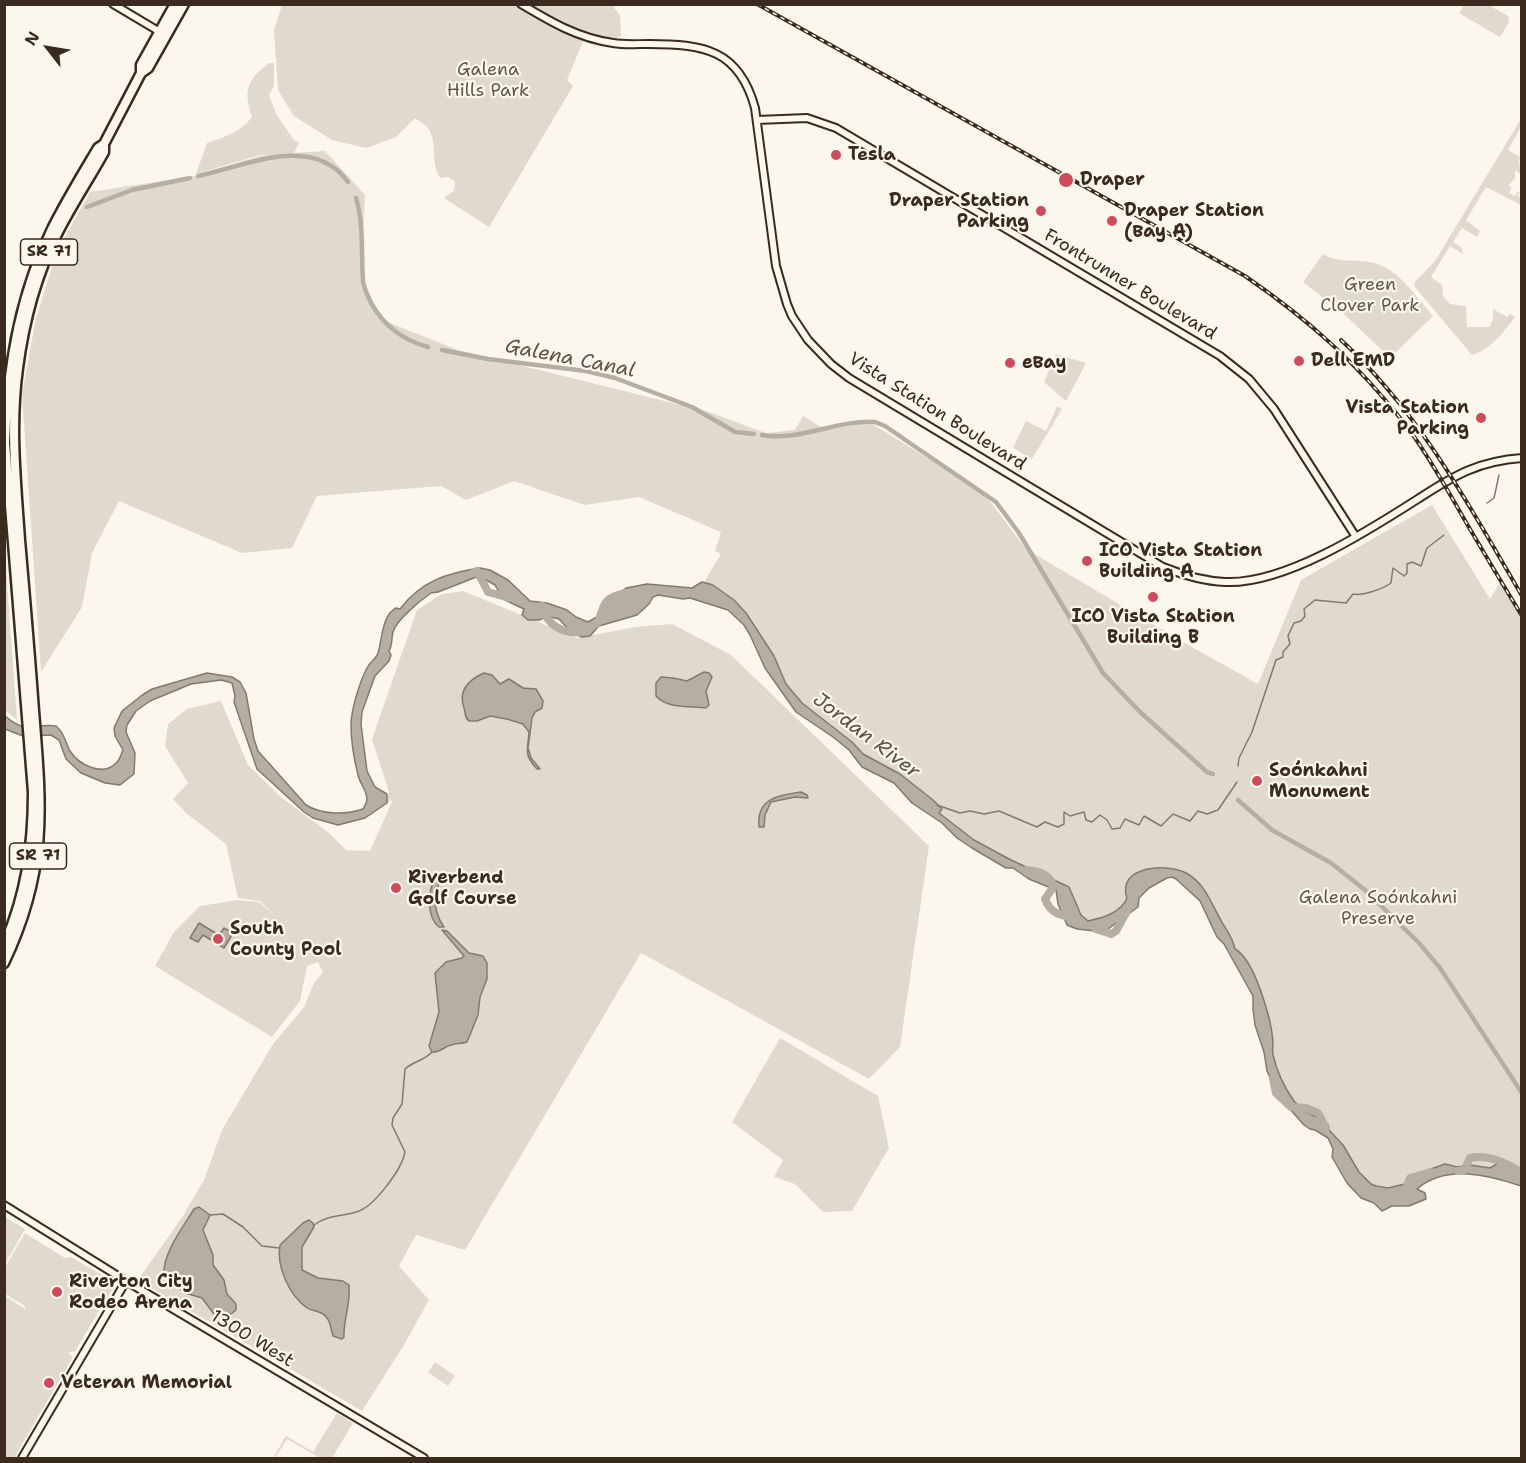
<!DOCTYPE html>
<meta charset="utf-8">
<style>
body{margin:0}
#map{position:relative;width:1526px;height:1463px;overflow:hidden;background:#fbf7ec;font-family:"Shantell Sans",sans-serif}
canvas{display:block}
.frame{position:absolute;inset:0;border:6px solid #3b2a1e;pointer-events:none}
.north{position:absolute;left:18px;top:18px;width:60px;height:60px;-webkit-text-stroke:4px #fbf7ec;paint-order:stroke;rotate:301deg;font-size:16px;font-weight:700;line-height:24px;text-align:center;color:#3b2a1e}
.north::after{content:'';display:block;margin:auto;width:21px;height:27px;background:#3b2a1e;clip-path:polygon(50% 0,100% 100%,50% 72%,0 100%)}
</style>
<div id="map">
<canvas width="1526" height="1463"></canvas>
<div class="frame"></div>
<div class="north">N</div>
</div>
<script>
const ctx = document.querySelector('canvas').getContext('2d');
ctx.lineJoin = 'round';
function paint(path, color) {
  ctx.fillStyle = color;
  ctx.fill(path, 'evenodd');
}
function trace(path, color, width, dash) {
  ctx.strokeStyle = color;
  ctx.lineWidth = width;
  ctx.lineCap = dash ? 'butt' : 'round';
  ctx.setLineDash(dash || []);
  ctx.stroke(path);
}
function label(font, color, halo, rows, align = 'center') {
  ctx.font = font + ' "Shantell Sans",sans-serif';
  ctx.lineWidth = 4.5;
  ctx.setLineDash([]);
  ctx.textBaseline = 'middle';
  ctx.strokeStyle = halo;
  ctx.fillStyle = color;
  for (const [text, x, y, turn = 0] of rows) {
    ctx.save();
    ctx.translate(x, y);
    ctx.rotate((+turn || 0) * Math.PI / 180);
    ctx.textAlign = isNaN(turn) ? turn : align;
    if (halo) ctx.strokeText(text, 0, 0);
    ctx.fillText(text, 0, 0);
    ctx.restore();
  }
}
paint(new Path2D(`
 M615 4 614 8 620 15 621 36 615 39 586 34 567 80 573 86 489 227 444 198C451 192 456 193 455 182 450 177 447 176 440 178 429 160 439 140 427 127 424 123 418 121 415 118L396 137 366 148 332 140 294 116 278 90 274 30 282 5Z
 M1464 5H1488L1508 16 1509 22 1500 37 1459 13Z
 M269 63H274V86L269 95 276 114 294 140 299 143 294 153 325 151 365 195 361 281 385 321 458 350 709 412 766 433 795 430 803 416 821 427 869 422 983 492 1026 549 1181 641 1258 684 1301 580 1432 505 1490 599 1501 581 1521 616V1174L1495 1164 1490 1168 1470 1165 1423 1173 1410 1183 1375 1194 1331 1136 1294 1107 1275 1075 1263 1002 1195 882 1161 870 1125 909 1093 924 1079 918 1051 877 1030 870 976 844 866 760 796 700 736 606 703 584 721 554 715 551 721 532 639 497 585 505 514 481 466 500 441 486 317 496 292 548 242 553 119 501 92 553 82 607 41 672 22 394 36 318 57 251 90 192 194 176 260 156 271 155H260L196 174 207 143C224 137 240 133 252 117 243 89 247 81 269 63Z
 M1521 119V127L1508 150 1520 157 1519 162 1521 172V174L1515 170V179L1508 185 1512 188 1509 193 1515 196 1518 191 1520 193 1517 195 1521 198V205L1486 187 1466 220 1480 231 1477 237 1462 228 1453 242 1462 248 1463 254 1450 246 1431 277 1442 285 1443 296 1450 304 1466 306 1467 327H1490L1493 319V309L1507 317 1510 314 1515 317C1503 333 1491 349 1472 355L1414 286 1415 282 1435 261Z
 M1323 254C1340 264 1356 258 1374 263 1399 269 1417 298 1433 316L1390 358 1346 316 1303 282Z
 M1056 354 1086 363 1066 401 1044 382Z
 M1057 406 1062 409 1032 459 1013 448 1026 421 1046 431Z
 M4 542 17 720 5 710Z
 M463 591 577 638 635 627 672 624 731 655 929 846 900 1047 869 1079 641 953 465 1250 416 1235 399 1266 429 1300 404 1345 362 1411 138 1280 183 1216 204 1180 222 1130 273 1044 304 1007 314 983 323 972 318 962 307 966 300 1001 272 1037 155 966 174 932 200 906 238 900 259 902 277 917 260 901 238 898 226 844 186 813 173 799 188 783 165 746 168 724 187 709 221 701 248 765 282 798 328 832 346 850 370 851 392 802 391 800 387 803 389 792 372 739 417 610 442 594Z
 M780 1038 878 1096 889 1148 852 1211 823 1212 795 1184 774 1177 783 1160 732 1122Z
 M5 1217 25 1229 5 1264Z
 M25 1233 65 1258 71 1257 109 1279 112 1290 75 1351 68 1353 73 1357 14 1458H5V1296L25 1309V1306L5 1294V1267Z
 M435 1362 455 1376 448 1386 428 1372Z
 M337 1413 353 1423 332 1458H320L287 1439 275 1458H273L286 1436 313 1452Z`), '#dfd9ce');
const water = new Path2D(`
 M480 568 490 570 508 580 530 601 547 603 567 610 576 617 588 622 600 615 607 602 626 588 647 584 692 588 702 582 713 585 734 600 746 613 774 656 786 684 802 703 852 742 863 754 900 774 933 800 942 809 939 813 974 840 1009 859 1069 887 1081 915 1088 921C1102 918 1121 913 1127 898 1116 866 1168 862 1188 874 1207 886 1212 906 1223 924 1228 932 1233 939 1235 949 1255 960 1271 1019 1273 1041 1273 1046 1272 1050 1273 1055 1277 1072 1284 1087 1294 1101 1302 1112 1316 1116 1328 1124L1329 1130 1343 1145 1359 1172 1371 1184 1376 1186 1388 1188 1409 1183 1428 1170 1445 1164 1457 1167 1470 1165 1490 1168 1500 1162 1509 1164 1521 1172V1186C1489 1175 1446 1164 1417 1189L1425 1193 1426 1199 1409 1206H1392L1382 1211 1374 1203 1361 1198 1347 1183 1332 1157 1333 1149 1328 1138 1315 1130 1310 1129 1304 1125 1280 1098 1267 1071 1264 1052 1255 1025 1253 1009V996L1224 944 1217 937 1200 901 1176 879 1172 877 1167 878 1149 888 1139 898 1138 907 1104 932 1077 929 1067 925 1058 904 1056 890 1029 879 1013 868H1006L972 848 957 838 942 823 912 803 894 783 862 767 849 750 833 737 796 712 765 668 750 635 744 625 728 610 690 598 683 599 658 595 653 597 649 604 637 615 599 626 590 636 582 637 571 632 559 619 546 616 540 620H528L522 615 524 609 503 599 495 585 479 576 438 592 431 593C421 600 396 620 393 632 391 639 393 644 389 651L391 655 389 661 375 676 362 712 361 724 367 771 375 787 387 794V803L365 818 338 825 313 818 304 812 257 769 234 702 235 696 232 683 221 680 191 684 150 701 136 711 127 725 126 732 135 753 134 774 120 785 105 783 81 773 66 759 59 740 51 735 23 736 5 729 4 715C28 736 32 723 56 726 65 733 65 742 70 751 79 765 103 777 116 763 120 760 121 754 123 750L115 736 114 728 122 711 141 696 152 689 207 673 232 677 240 682 246 693 254 739 258 751 306 805C322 815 346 815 363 809 365 806 366 804 367 800 367 790 360 784 358 775 354 759 351 741 351 725 351 710 360 681 367 668 370 662 376 659 378 653 382 640 382 615 396 608L400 609C421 581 447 573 480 568Z
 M704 672 709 673 712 677 706 691 709 705 706 708C691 706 667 709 656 696V683L661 677 673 678 687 681Z
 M484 673 492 675 500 684 509 679 523 688 536 689 543 701 542 708 535 712 532 718 528 748 531 758 540 769H537C523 754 528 750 529 732L523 724 507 719 490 716 477 721H469C464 717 466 714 464 708 458 691 468 680 484 673Z
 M801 792 807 795 808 798 795 797 771 802 765 815 764 827H759C756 798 779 795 801 792Z
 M435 880 439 881C439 887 436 890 435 896 434 906 438 919 444 927H439C427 918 427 891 435 880Z
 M199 923 219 935 224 928 233 933 224 948 203 935 198 942 190 938Z
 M442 930 447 931 469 953 483 956 487 963V979L480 997 478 1015 467 1042C461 1044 456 1043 451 1045 443 1047 440 1053 432 1052L429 1046 439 1012 435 973 446 962 462 958 464 956Z
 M199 1207 210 1215 203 1230 213 1255V1265L224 1280 227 1294 236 1304V1310L231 1314H214L202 1298 185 1293 164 1275C162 1254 184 1226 194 1209Z
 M309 1220 313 1223 314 1227 302 1247V1270L318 1278 343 1281 349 1285C351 1304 343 1320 344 1337L342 1339 333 1336C331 1330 331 1323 327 1318 322 1310 313 1312 307 1308 289 1295 276 1266 280 1245L303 1223Z`);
paint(water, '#b6aea2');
trace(water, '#85796d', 1.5);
trace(new Path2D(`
 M1487 503 1494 498 1499 475
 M1238 766 1239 758 1252 732 1276 660 1283 657V652L1290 644 1288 636 1294 623 1301 621 1305 616 1304 609 1315 600 1346 603 1353 594C1362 596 1383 589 1391 583L1393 568 1404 576 1407 573V564L1412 562 1421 566 1427 548 1444 535
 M937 805 960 813 970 811 984 814 999 811 1037 827 1045 822 1058 827 1064 824V812L1070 816 1084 812 1086 820 1092 822 1100 815 1107 820 1112 829 1120 828 1125 819 1139 825 1144 816 1161 826 1173 814 1190 821 1198 811 1207 814 1218 810 1237 782
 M210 1215 223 1214 243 1227 262 1246 279 1248
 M314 1225C328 1214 344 1217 359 1211 375 1205 402 1169 405 1152L392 1125 393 1118 402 1104 405 1069C413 1061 424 1061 432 1052`), '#85796d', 1.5);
trace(new Path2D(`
 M198 176C245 166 313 133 348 182
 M356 198C364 225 361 253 363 281 364 289 368 296 371 303 384 326 402 340 428 347
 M87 207 132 190 190 178
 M442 350 488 359 586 371 615 378 692 407 735 432 754 434
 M762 435C798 442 839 419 875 422L885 426 996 502 1019 533 1103 673 1140 712 1207 772 1213 774
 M1238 800 1272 830 1331 863 1365 890 1419 943 1440 968 1522 1093`), '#b6aea2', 4.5);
trace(new Path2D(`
 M473 573 477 571 488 592 510 598
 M542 606C546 625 563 634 581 632
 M597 624C606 603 601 599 626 593
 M1026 870C1039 871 1048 873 1054 886L1045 899C1051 914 1060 915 1074 918
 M1096 929 1111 934 1116 931 1127 911
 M1273 1079 1276 1093 1291 1107 1306 1108 1318 1113 1326 1128
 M1458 1171 1464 1170 1470 1158C1487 1154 1508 1163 1522 1173
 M1404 1194 1410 1178 1431 1172`), '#b6aea2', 8);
const tertiary = new Path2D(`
 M113 4 160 32
 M521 4C551 22 578 38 613 43 624 45 637 44 649 44 703 44 739 49 755 108L776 266 787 304 792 316 808 340 831 364 849 378 1163 567C1183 575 1203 581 1225 582 1285 585 1371 529 1421 497 1455 475 1479 461 1522 458
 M757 120 807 118 836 128 1220 356 1249 379 1274 409 1356 537
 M4 1205 126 1281 424 1458
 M22 1458 126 1281`);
const primary = new Path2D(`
 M141 73 148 68 184 4
 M4 945C26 895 33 846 33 792L5 443C7 369 19 296 52 229 66 201 82 175 98 148L104 144 141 73V65L175 4
 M4 963C48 871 42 809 34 711 30 654 25 597 20 540 16 482 10 426 18 368 24 322 36 276 57 234 71 206 89 179 104 152V144`);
trace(tertiary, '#3b2a1e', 10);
trace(primary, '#3b2a1e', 13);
trace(tertiary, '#fbf7ec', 6);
trace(primary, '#fbf7ec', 8);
const rail = new Path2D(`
 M757 4 1245 276C1309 320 1357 363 1405 424 1427 453 1445 486 1463 517 1482 550 1502 583 1522 616
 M1341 340C1419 412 1469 505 1522 596`);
trace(rail, '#3b2a1e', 4);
trace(rail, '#fbf7ec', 1.5, [4.5]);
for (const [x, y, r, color] of [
 [836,155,6,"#d1495b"],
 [1066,180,8,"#d1495b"],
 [1041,211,6,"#d1495b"],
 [1112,221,6,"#d1495b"],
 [1299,361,6,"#d1495b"],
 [1010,363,6,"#d1495b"],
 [1481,418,6,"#d1495b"],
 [1087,561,6,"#d1495b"],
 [1153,597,6,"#d1495b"],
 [1257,781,6,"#d1495b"],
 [396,888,6,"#d1495b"],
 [218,939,6,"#d1495b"],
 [57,1292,6,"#d1495b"],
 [49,1383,6,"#d1495b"]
]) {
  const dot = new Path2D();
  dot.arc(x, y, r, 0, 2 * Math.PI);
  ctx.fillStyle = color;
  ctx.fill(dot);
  trace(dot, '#fbf7ec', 2);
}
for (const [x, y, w] of [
 [49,252,57],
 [38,856,57]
]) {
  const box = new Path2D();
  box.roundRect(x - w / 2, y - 13, w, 26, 4.5);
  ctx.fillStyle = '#fbf7ec';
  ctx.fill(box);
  trace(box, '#3b2a1e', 1.5);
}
label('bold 16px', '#3b2a1e', null, [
 ["SR 71",49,252],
 ["SR 71",38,856]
]);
label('18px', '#64564a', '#fbf7ec', [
 ["Galena",488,70],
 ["Hills Park",488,91],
 ["Green",1370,285],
 ["Clover Park",1370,306],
 ["Galena Soónkahni",1378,898],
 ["Preserve",1378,919]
]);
label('bold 18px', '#3b2a1e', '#fbf7ec', [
 ["Tesla",848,155],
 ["Draper",1080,180],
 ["Draper Station",1029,201,"right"],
 ["Parking",1029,222,"right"],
 ["Draper Station",1124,211],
 ["(Bay A)",1124,232],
 ["Dell EMD",1311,361],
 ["eBay",1022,363],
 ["Vista Station",1469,408,"right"],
 ["Parking",1469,429,"right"],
 ["ICO Vista Station",1099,551],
 ["Building A",1099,572],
 ["ICO Vista Station",1153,617,"center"],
 ["Building B",1153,638,"center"],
 ["Soónkahni",1269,771],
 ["Monument",1269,792],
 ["Riverbend",408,878],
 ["Golf Course",408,899],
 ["South",230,929],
 ["County Pool",230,950],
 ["Riverton City",69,1282],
 ["Rodeo Arena",69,1303],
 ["Veteran Memorial",61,1383]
], 'left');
label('18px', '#3b2a1e', '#fbf7ec', [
 ["Frontrunner Boulevard",1130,285,31],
 ["Vista Station Boulevard",937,412,32],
 ["1300 West",252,1339,31]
]);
label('italic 20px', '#605246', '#fbf7ec', [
 ["Galena Canal",570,359,11],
 ["Jordan River",866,736,37]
]);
</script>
